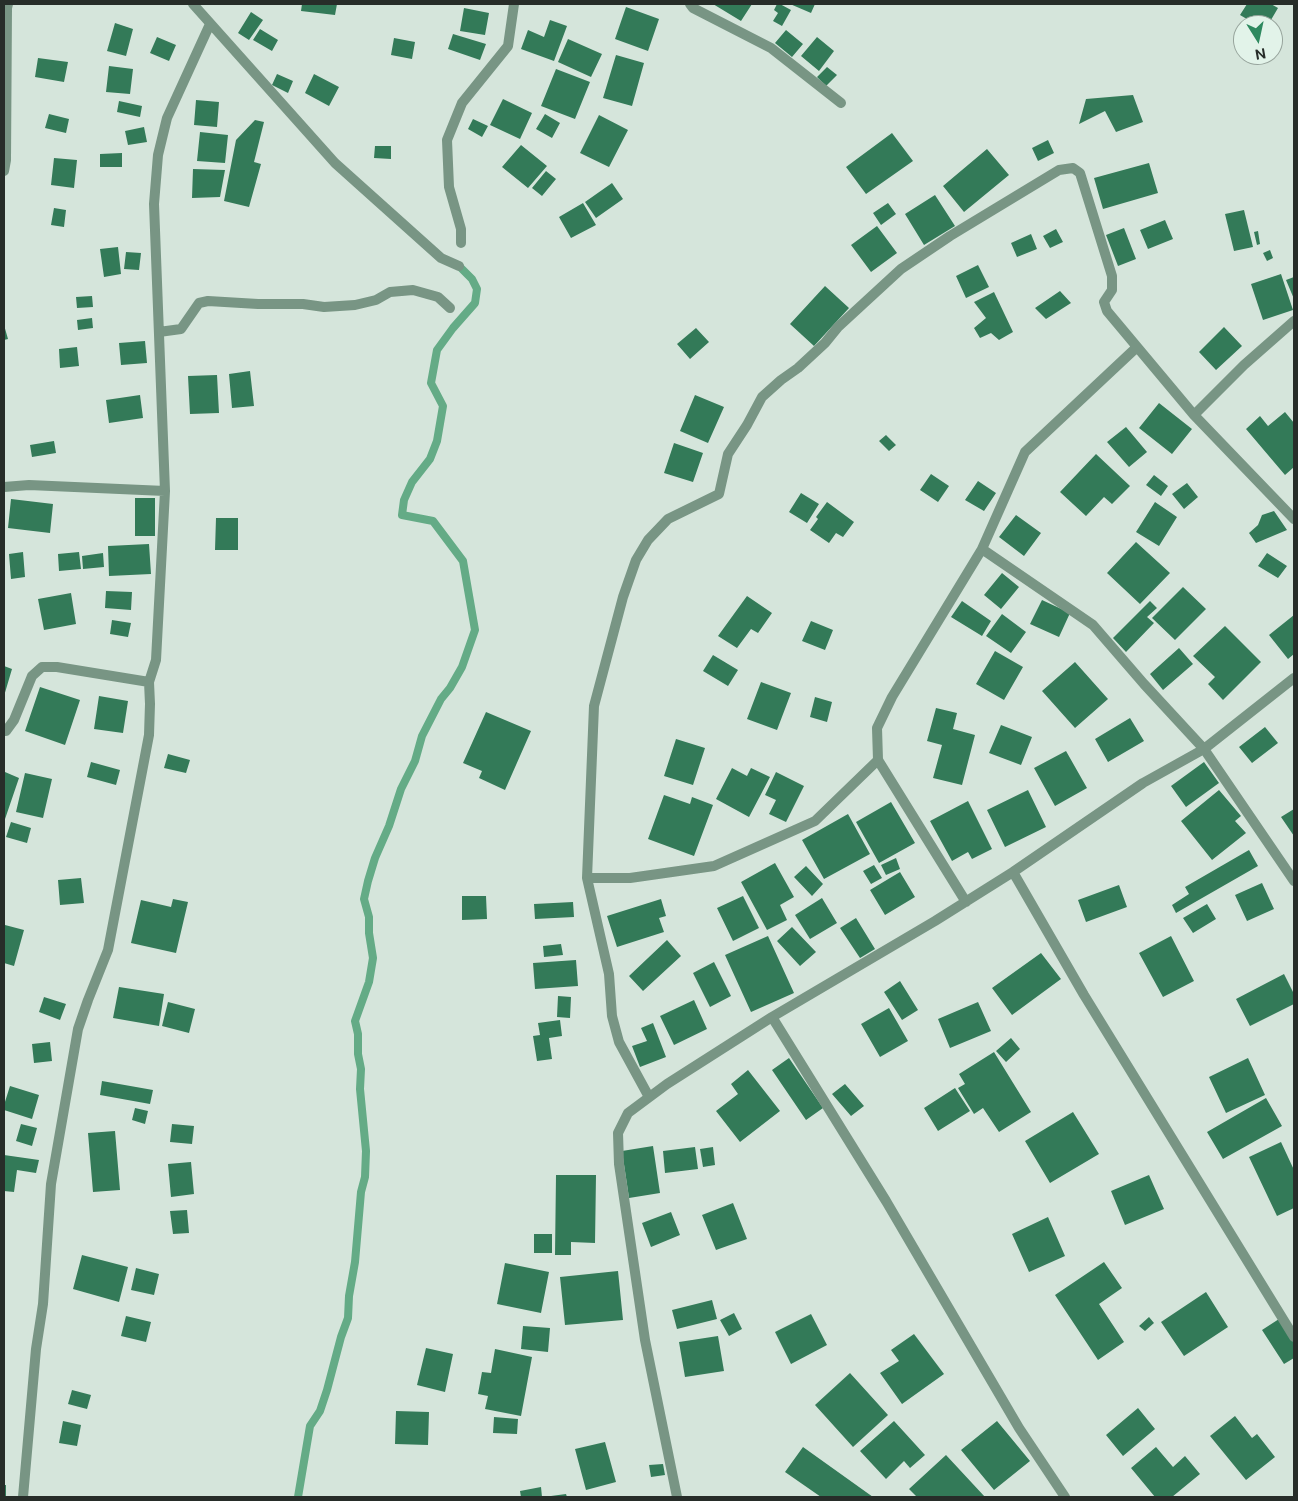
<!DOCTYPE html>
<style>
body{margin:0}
#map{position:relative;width:1298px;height:1501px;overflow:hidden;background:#d5e5db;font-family:"Public Sans",sans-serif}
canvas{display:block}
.frame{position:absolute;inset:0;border:5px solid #272d29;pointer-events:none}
.north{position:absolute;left:1233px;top:15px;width:50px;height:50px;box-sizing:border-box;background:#e2f3e9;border:1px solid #97a49c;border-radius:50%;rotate:170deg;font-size:14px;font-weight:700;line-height:20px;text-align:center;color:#272d29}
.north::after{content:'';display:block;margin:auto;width:18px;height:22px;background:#2e895f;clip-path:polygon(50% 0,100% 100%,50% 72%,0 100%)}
</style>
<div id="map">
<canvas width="1298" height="1501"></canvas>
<div class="frame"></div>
<div class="north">N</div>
</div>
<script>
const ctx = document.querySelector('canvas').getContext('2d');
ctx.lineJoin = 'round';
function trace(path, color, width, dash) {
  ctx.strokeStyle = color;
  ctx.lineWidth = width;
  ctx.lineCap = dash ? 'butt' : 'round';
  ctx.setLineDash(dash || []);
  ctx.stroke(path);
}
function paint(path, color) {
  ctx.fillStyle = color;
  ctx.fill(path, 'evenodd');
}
trace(new Path2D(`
 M298 1497 310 1426 320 1411 327 1390 341 1337 348 1318 349 1296 355 1262 361 1192 365 1177 366 1151 360 1089 361 1069 358 1054V1034L355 1021 369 982 373 958 369 933V917L364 899 368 881 375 858 389 826 401 789 415 761 422 736 441 699 450 688 462 667 475 630 463 561 433 521 402 515 404 500 412 482 430 459 437 441 443 406 431 383 437 350 453 328 475 303 477 289 472 279 459 266`), '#64ab86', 8);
paint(new Path2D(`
 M302 4H337L335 15 301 11Z
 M713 4H752L741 21Z
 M777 4H780L791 10 782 26 773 21 778 13 774 10Z
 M790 4H815L811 13Z
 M1247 4H1271L1278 8 1268 25H1257L1240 15Z
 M626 7 659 19 648 51 615 39Z
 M464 8 489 13 485 35 460 31Z
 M251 12 263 20 249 40 238 33Z
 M550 20 567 26 554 61 521 49 528 30 544 37Z
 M115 23 133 29 126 56 107 51Z
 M260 29 278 40 272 51 253 40Z
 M786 30 803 44 792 57 775 43Z
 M453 34 486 44 480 60 448 49Z
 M157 37 176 45 169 61 150 53Z
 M817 37 834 51 819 71 801 56Z
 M394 38 415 42 412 59 391 55Z
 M568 39 602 54 591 77 558 62Z
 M616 55 644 63 632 106 603 98Z
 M38 58 68 62 64 82 35 77Z
 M109 66 133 69 130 94 106 92Z
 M827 67 837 75 826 86 817 77Z
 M556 69 590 82 575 119 541 106Z
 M277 74 293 81 288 93 272 85Z
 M314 74 339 87 329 106 305 93Z
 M1133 95 1143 122 1116 132 1105 111 1079 124 1086 99Z
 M503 99 532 113 520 139 490 125Z
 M196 100 219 102 217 127 194 125Z
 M119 101 142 106 140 117 117 112Z
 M49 114 69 119 66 133 45 128Z
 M545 114 560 123 552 138 536 129Z
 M599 115 628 130 609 167 580 153Z
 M473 119 488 126 482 137 468 129Z
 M255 120 264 122 254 162 261 164 249 207 224 201 236 140Z
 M144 127 147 142 128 145 125 131Z
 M200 132 228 135 225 163 197 161Z
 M892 133 913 161 866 194 846 167Z
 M1048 140 1054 153 1038 161 1032 148Z
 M521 145 547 166 528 188 502 167Z
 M375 146H391V159L374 158Z
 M987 149 1009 175 964 212 943 186Z
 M122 153V167H100V154Z
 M54 158 77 160 74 188 51 185Z
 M1149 163 1158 193 1103 209 1094 178Z
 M193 169 225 170 220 197 192 198Z
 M546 171 556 179 542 196 532 188Z
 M612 183 623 199 596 218 585 202Z
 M935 195 955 226 924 245 905 214Z
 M583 203 596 225 571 238 559 217Z
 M888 203 896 214 881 225 873 213Z
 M54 208 66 210 64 227 51 225Z
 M1244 210 1253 247 1234 251 1225 214Z
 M1165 220 1173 239 1148 249 1140 230Z
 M877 226 897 253 871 272 851 245Z
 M1124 228 1136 259 1118 266 1106 235Z
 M1056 229 1063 242 1050 248 1043 236Z
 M1258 231 1260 244 1257 245 1254 232Z
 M1031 234 1037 249 1017 257 1011 243Z
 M118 247 121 274 104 277 100 249Z
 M1270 250 1273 258 1267 261 1263 253Z
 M126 252 141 253 139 270 124 269Z
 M978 265 989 287 966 298 956 276Z
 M1281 274 1293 310 1263 320 1251 284Z
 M1294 277V299L1286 280Z
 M825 286 849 308 814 346 790 324Z
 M1060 291 1071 303 1046 319 1035 308Z
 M994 292 1013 332 999 340 991 333 980 338 974 328 986 318 974 302Z
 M92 296 93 307 77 308 76 297Z
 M92 318 93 328 78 330 77 320Z
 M4 325 8 339 4 340Z
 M1224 327 1242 346 1216 370 1199 352Z
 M696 328 709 342 690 359 677 344Z
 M145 341 147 363 121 365 119 343Z
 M77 347 79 366 60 368 59 349Z
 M250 371 254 406 232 408 229 374Z
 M217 375 219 413 190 414 188 376Z
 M140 395 143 418 109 423 106 400Z
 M695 395 724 407 708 443 680 431Z
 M1159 403 1192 429 1172 454 1139 428Z
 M1285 412 1294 423V467L1285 475 1246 429 1260 416 1268 426Z
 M1126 427 1147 452 1129 467 1107 442Z
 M886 435 896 445 889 451 879 441Z
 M54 441 56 453 32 457 30 445Z
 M674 443 703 453 693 482 664 473Z
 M1096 454 1130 486 1112 504 1104 497 1086 516 1060 492Z
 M931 474 949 486 938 502 920 490Z
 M1154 475 1168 486 1161 496 1146 485Z
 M978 481 996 493 984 511 965 500Z
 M1187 483 1198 497 1184 509 1172 494Z
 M801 493 819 504 807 523 789 512Z
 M135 498H155V536H135Z
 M11 499 53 504 50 533 8 528Z
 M827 502 854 522 843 537 836 533 829 543 810 530 818 519 816 517Z
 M1155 502 1177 517 1159 546 1136 532Z
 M1274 511 1287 530 1256 543 1249 533 1258 525 1262 515Z
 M1016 515 1041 533 1024 556 999 537Z
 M216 518H238V550H215Z
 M1136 542 1170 573 1140 604 1107 573Z
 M149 544 151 574 109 576 108 546Z
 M23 552 25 577 11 579 9 554Z
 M79 552 81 569 59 571 58 554Z
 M103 553 104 567 83 569 82 556Z
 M1267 553 1287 566 1278 578 1258 566Z
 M1002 573 1019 587 1001 609 984 595Z
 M1183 587 1206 609 1175 640 1152 618Z
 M106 591 132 592 131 610 105 608Z
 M71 593 76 624 44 630 38 599Z
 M747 596 772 613 758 633 751 629 737 648 718 636Z
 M1042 600 1070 613 1059 637 1030 624Z
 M962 601 991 621 982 636 951 617Z
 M1150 601 1157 608 1147 617 1154 623 1126 652 1113 638Z
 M1002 614 1026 632 1011 653 986 636Z
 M1294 615V654L1288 659 1269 635Z
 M112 620 131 623 128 637 110 634Z
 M811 621 833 630 825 650 802 641Z
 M1225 626 1261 662 1223 700 1208 684 1215 677 1193 656Z
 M1179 648 1193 664 1163 690 1150 674Z
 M995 651 1023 667 1004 700 976 684Z
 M713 655 738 670 728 686 703 671Z
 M1075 662 1108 699 1075 728 1042 691Z
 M4 666 12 669 4 696Z
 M761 682 791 693 777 730 747 719Z
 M40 687 80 700 65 745 25 731Z
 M99 696 128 701 123 733 94 729Z
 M815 697 832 702 827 722 810 717Z
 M936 708 957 713 953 729 975 735 962 785 933 778 942 745 927 741Z
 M486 712 531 731 505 790 479 778 482 771 463 763Z
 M1130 718 1144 741 1108 762 1095 739Z
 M1001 725 1032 737 1021 765 989 753Z
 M1265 727 1278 743 1252 763 1239 747Z
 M676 739 705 748 693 785 664 776Z
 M1066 751 1087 788 1055 806 1034 768Z
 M168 754 190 760 186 773 164 768Z
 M91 762 120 770 116 785 87 777Z
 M1204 762 1219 783 1186 807 1171 786Z
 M732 768 747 776 751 768 770 777 749 817 716 799Z
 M5 772 19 778 4 822V777Z
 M776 772 804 786 786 822 769 814 776 800 765 795Z
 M25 773 52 779 43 818 16 812Z
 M1028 790 1046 827 1005 847 987 810Z
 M1219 790 1241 816 1235 821 1246 833 1212 860 1181 821Z
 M664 795 690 804 692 797 713 805 694 856 648 839Z
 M968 801 992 849 972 859 968 852 952 861 930 821Z
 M891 802 915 843 879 863 856 822Z
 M1294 809V836L1281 817Z
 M848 814 870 854 824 879 802 840Z
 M11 822 31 828 27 843 6 837Z
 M1249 850 1258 866 1176 913 1172 905 1189 894 1185 887Z
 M896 858 900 869 886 875 881 865Z
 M775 863 794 897 780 905 787 920 767 930 741 882Z
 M874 865 882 878 871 884 863 871Z
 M806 866 823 884 812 896 794 877Z
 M900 872 915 897 885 915 870 890Z
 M81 878 84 903 60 905 58 880Z
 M1262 883 1274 909 1247 921 1235 895Z
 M1119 885 1127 907 1086 922 1078 900Z
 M462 896H486L487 919 462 920Z
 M743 896 759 928 733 941 717 908Z
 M822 898 837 923 810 939 795 915Z
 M173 899 188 902 176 953 131 943 141 900 171 907Z
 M661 899 666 916 659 918 664 932 617 947 607 916Z
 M573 902 574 917 535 919 534 904Z
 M1207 904 1216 919 1193 933 1183 918Z
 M856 918 875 949 860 958 840 928Z
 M5 925 24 930 14 966 4 963Z
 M792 927 816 952 800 966 777 941Z
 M768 936 794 993 751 1012 725 955Z
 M1171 936 1194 981 1163 997 1139 953Z
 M667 940 681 956 643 991 629 976Z
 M561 944 563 955 544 957 543 946Z
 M1041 953 1061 979 1012 1015 992 988Z
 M576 960 578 986 535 989 533 963Z
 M714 962 731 996 710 1007 693 973Z
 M1284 974 1294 994V1004L1250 1026 1236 999Z
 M900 981 918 1010 902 1020 884 992Z
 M119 987 164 994 159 1026 113 1018Z
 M558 996 571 997 570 1018 557 1017Z
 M44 997 66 1004 60 1020 39 1012Z
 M694 1000 707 1029 674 1045 660 1016Z
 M168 1002 195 1009 189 1033 162 1026Z
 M978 1002 991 1031 950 1048 938 1019Z
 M889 1008 908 1041 880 1057 861 1024Z
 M560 1020 562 1036 549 1038 552 1059 537 1061 533 1036 540 1035 538 1023Z
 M653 1023 666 1057 640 1067 632 1046 647 1041 641 1028Z
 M1011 1038 1020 1049 1006 1062 996 1051Z
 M50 1042 52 1061 34 1063 32 1044Z
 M994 1052 1031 1112 999 1132 983 1108 974 1114 958 1088 965 1084 959 1074Z
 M789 1058 823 1108 806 1120 772 1070Z
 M1248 1058 1265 1095 1226 1113 1209 1077Z
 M748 1070 780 1111 740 1142 716 1111 738 1094 731 1084Z
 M102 1081 153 1090 150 1104 100 1095Z
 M845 1084 864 1106 851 1116 832 1094Z
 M10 1086 39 1095 32 1119 4 1110V1105Z
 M955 1088 970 1111 938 1131 924 1108Z
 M1266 1098 1282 1126 1223 1159 1207 1132Z
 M135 1108 148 1111 145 1124 132 1120Z
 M1073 1112 1099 1154 1050 1183 1025 1141Z
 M21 1124 37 1128 32 1146 16 1141Z
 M172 1124 194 1126 192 1144 170 1142Z
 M115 1131 120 1190 93 1192 88 1133Z
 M1281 1142 1294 1170V1208L1277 1216 1249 1157Z
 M653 1146 660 1193 629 1198 622 1151Z
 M695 1147 698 1169 665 1173 663 1151Z
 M713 1147 715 1165 703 1167 700 1149Z
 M4 1155 39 1160 36 1173 17 1170 14 1192 4 1191Z
 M191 1162 194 1194 171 1197 168 1164Z
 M556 1175H596L595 1243 571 1242V1255H555Z
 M1149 1175 1164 1209 1125 1225 1111 1191Z
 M733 1203 747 1239 716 1250 702 1215Z
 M187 1210 189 1233 173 1234 170 1211Z
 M671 1212 680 1235 651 1247 642 1223Z
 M1048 1217 1065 1256 1029 1272 1012 1234Z
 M534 1234H552V1253H534Z
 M82 1255 128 1267 119 1302 73 1289Z
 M1104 1262 1122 1288 1099 1304 1124 1342 1098 1360 1055 1295Z
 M505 1263 549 1272 541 1313 497 1304Z
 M136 1268 159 1274 154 1295 131 1290Z
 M618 1271 623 1320 565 1325 560 1277Z
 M1206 1292 1228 1327 1184 1356 1161 1322Z
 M712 1300 717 1319 677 1329 672 1310Z
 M734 1313 742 1329 729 1336 720 1320Z
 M811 1314 827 1345 791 1364 775 1332Z
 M126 1316 151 1322 146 1342 121 1336Z
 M1149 1317 1154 1323 1145 1331 1139 1326Z
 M1279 1319 1294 1342V1358L1284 1364 1262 1330Z
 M523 1326 550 1328 548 1352 521 1349Z
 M914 1334 944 1374 902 1404 880 1373 899 1361 891 1350Z
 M718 1336 724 1371 685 1377 679 1342Z
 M426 1348 453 1354 445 1392 417 1385Z
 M495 1349 532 1357 521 1416 485 1409 488 1396 478 1394 482 1372 491 1373Z
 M850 1373 888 1415 853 1447 815 1405Z
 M72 1390 91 1395 87 1409 68 1404Z
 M1138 1408 1155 1429 1123 1456 1106 1435Z
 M396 1411 429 1412 428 1445 395 1444Z
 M1235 1416 1252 1438 1257 1434 1275 1457 1246 1480 1210 1436Z
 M494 1417 518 1419 517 1434 493 1433Z
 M63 1421 81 1425 77 1446 59 1443Z
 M894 1421 925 1455 910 1468 904 1461 886 1479 860 1451Z
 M997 1421 1030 1461 994 1490 961 1450Z
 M605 1442 616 1482 586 1490 575 1449Z
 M803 1447 873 1497H821L785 1472Z
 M1156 1447 1173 1467 1185 1456 1200 1474 1172 1497H1155L1131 1468Z
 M946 1455 985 1497H917L909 1489Z
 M663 1464 665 1475 651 1477 649 1465Z
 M4 1485H6V1497H4Z
 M541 1487 542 1497H521L520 1491Z
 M566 1494 567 1497H551V1496Z`), '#337a58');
trace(new Path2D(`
 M193 4 335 163 441 258 459 266
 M690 4 693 8 771 48 841 103
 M4 171 6 160 7 8 8 4
 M461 243V229L449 187 447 140 462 103 508 46 514 4
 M159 332 181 329 199 303 208 301 258 304H303L324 307 355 305 376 300 390 292 413 290 438 297 450 308
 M1194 415 1244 365 1294 321
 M4 487 29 485 165 491
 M982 549 1093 625 1144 684 1204 749 1294 881
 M4 731H6L14 720 32 676 42 667H57L149 682
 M1013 872 1084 995 1294 1337
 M587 878H630L714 866 815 821 878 760
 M966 902 878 760 877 728 892 697 982 549 1025 452 1137 347
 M772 1017 886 1201 1019 1428 1065 1497
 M649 1097 619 1042 612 1016 609 974 587 878 594 706 623 597 636 560 648 540 668 519 719 494 728 454 747 425 762 397 781 380 798 368 825 343 838 327 901 269 950 236 1059 170 1073 168 1080 173 1112 276V290L1104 302 1107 311 1194 415 1294 519
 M23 1497 36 1349 43 1304 51 1184 78 1029 88 1000 108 950 149 735 150 704 149 682 156 660 165 491 154 204 158 155 167 118 210 24
 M677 1497 645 1340 619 1164 618 1133 628 1113 667 1084 772 1017 935 921 1013 872 1143 783 1204 749 1294 678`), '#789584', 10);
</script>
